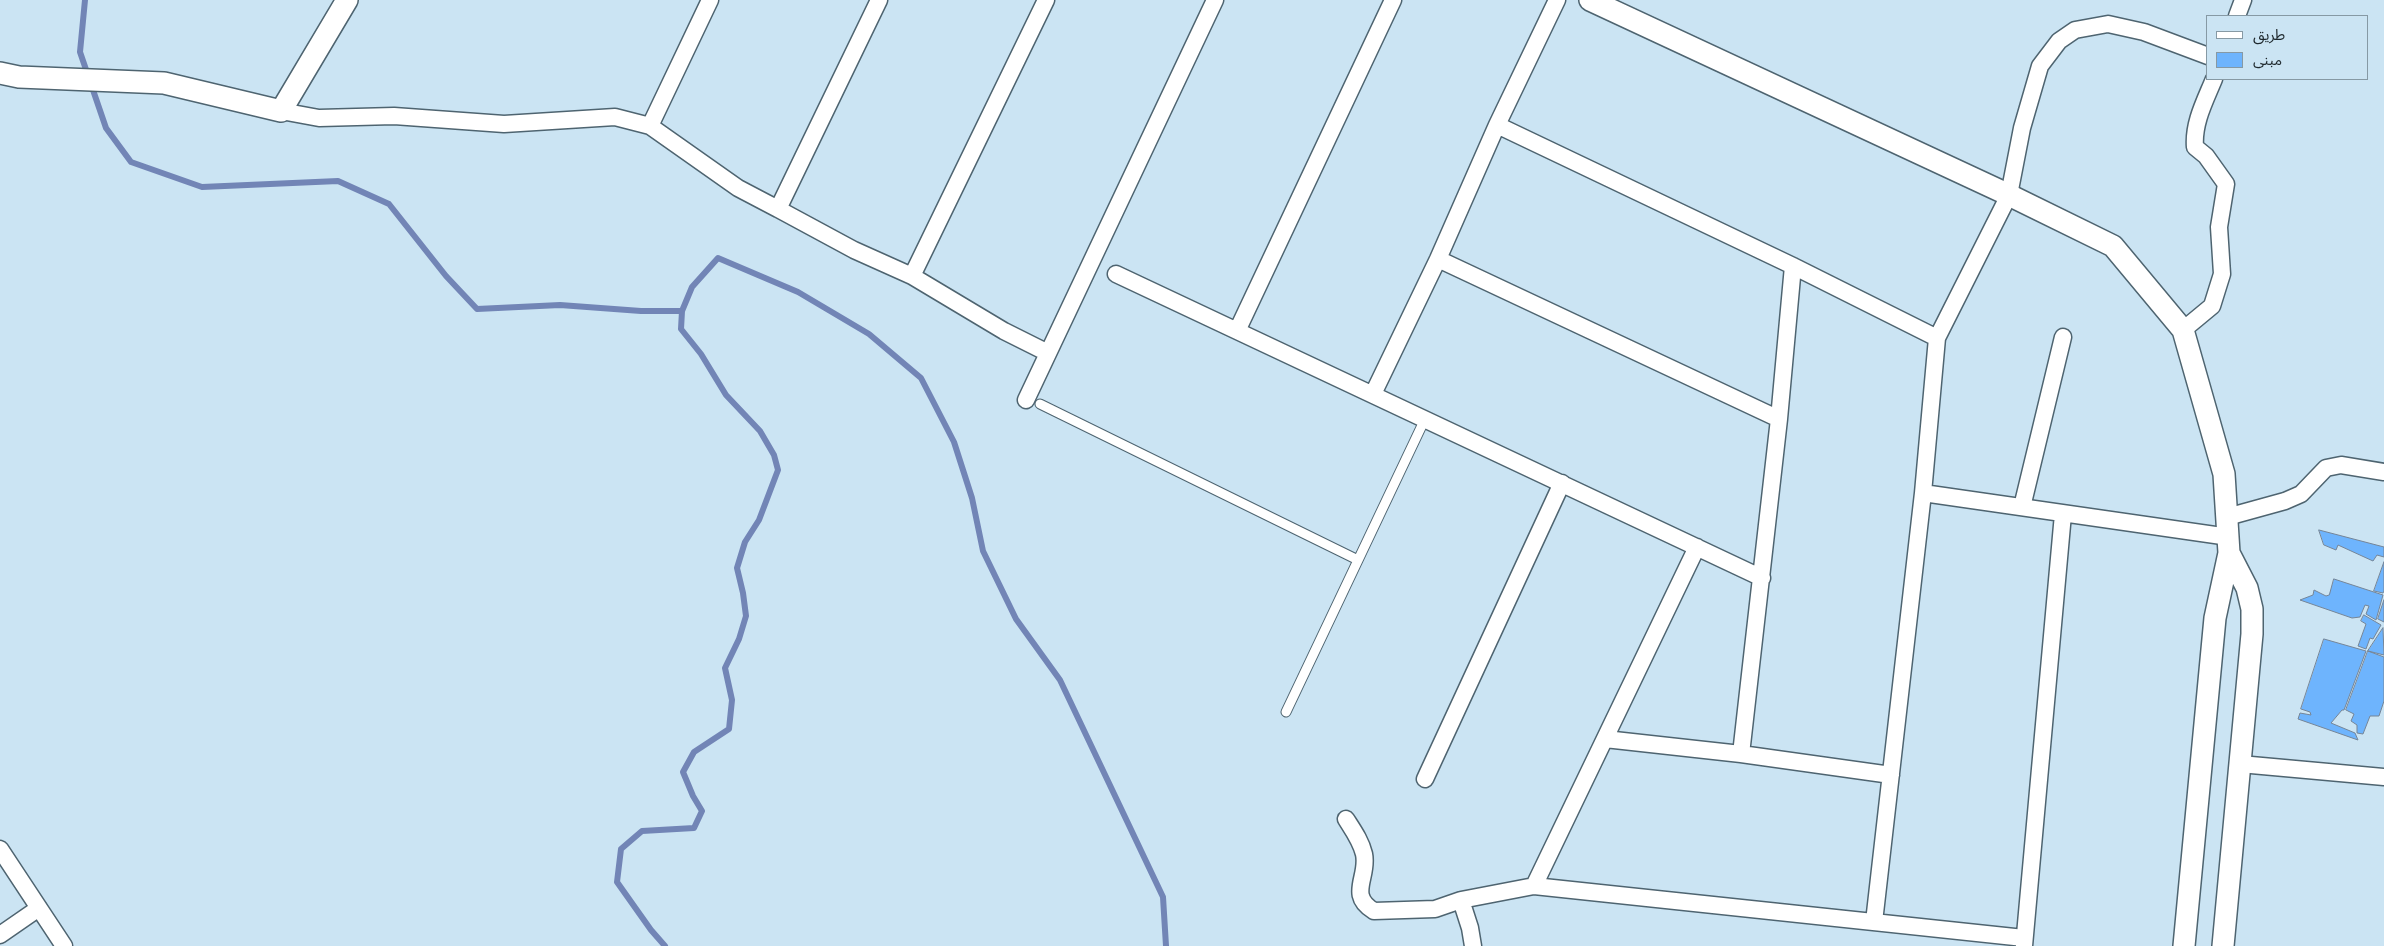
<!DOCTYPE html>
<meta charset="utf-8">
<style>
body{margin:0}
#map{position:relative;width:2384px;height:946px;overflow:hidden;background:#cbe4f3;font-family:"Exo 2","Noto Sans Arabic",sans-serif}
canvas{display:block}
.legend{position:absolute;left:2206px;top:15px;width:162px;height:65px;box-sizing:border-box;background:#cbe4f3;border:1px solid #8699a4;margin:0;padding:6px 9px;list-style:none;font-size:15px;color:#1f292e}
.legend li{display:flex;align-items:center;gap:10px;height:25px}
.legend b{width:25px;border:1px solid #8699a4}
</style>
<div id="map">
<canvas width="2384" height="946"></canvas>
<ul class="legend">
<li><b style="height:6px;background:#fff"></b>طريق</li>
<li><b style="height:14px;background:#6eb4fd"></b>مبنى</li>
</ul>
</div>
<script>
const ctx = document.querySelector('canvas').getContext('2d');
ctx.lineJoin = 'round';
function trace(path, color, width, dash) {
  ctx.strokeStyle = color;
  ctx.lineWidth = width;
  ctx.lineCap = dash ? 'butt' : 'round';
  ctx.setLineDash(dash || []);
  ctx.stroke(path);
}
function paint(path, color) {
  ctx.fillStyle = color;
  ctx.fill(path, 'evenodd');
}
trace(new Path2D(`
 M85 0 80 52 106 128 131 162 202 187 338 181 389 204 446 276 477 309 560 305 641 311H682L692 287 718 258 798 292 869 334 921 378 954 442 972 498 983 551 1016 619 1060 680 1163 897 1166 946
 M665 946 651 930 617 882 621 849 642 831 694 828 702 811 693 796 683 772 694 752 729 729 732 700 725 668 739 639 746 616 743 593 737 568 745 542 759 520 778 470 774 455 760 431 726 395 701 354 681 329 682 311`), '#7285b6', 6);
const building = new Path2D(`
 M2319 530 2384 547V557L2377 555 2373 561 2338 545 2336 550 2324 545Z
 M2384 562V591L2383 593 2374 591Z
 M2334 579 2383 595 2376 620 2366 614 2369 606 2365 605 2360 617 2352 618 2300 600 2313 595 2314 590 2326 596 2329 595Z
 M2384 600V622L2378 619Z
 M2364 615 2381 625 2373 639 2370 638 2366 649 2358 646 2366 624 2361 621Z
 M2383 628 2384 655 2368 651Z
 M2324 639 2366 651 2344 710H2342L2331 723 2355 733 2358 740 2298 719 2300 713 2311 715 2310 712 2301 709Z
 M2368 651 2384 657V701L2379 716H2370L2363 734 2357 733V725L2351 721 2354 714 2346 710Z`);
paint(building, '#6eb4fd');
trace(building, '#758597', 1);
const service = new Path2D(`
 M1040 404 1358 560
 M1286 712 1425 419`);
const minor = new Path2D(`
 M2237 16 2243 0
 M281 111 319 118 394 116 504 124 615 117 650 126 738 188 778 209 879 0
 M1497 125 1557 0
 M650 126 710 0
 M778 209 854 250 912 276 1004 331 1048 353
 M1438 259 1779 419
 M1116 274 1762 578
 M912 276 1046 0
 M2183 330 2212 306 2222 274 2219 227 2226 184 2206 156 2195 147C2193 123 2205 101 2214 79
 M1237 331 1393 0
 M1373 394 1438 259 1497 125 1793 266 1937 338
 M1026 400 1215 0
 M1923 493 2229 537
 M2022 507 2063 337
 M2227 517 2285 501 2301 494 2326 468 2341 465 2384 472
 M1605 739 1741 754 1891 775
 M1741 754 1779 419 1793 266
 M2240 764 2384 777
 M1425 779 1562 483
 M1346 819C1353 830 1361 841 1364 854 1369 877 1347 895 1374 911L1435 909 1461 900 1534 886 2024 938
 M0 849 64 946
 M1534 886 1697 547
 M1461 900 1470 928 1473 946
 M1874 922 1923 493 1937 338 2009 195 2022 128 2040 66 2059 41 2075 30 2108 24 2144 32 2208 56
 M0 935 39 908
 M2024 946 2063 514`);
const tertiary = new Path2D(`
 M1590 0 2009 195 2113 246 2183 330 2224 474 2229 553 2215 618 2184 946
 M0 73 19 77 164 83 281 111 347 0
 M2223 946 2252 634V609L2247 588 2229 553`);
trace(service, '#4e6470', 11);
trace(minor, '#4e6470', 19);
trace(tertiary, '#4e6470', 24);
trace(service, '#fff', 9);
trace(minor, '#fff', 16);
trace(tertiary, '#fff', 21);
</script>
